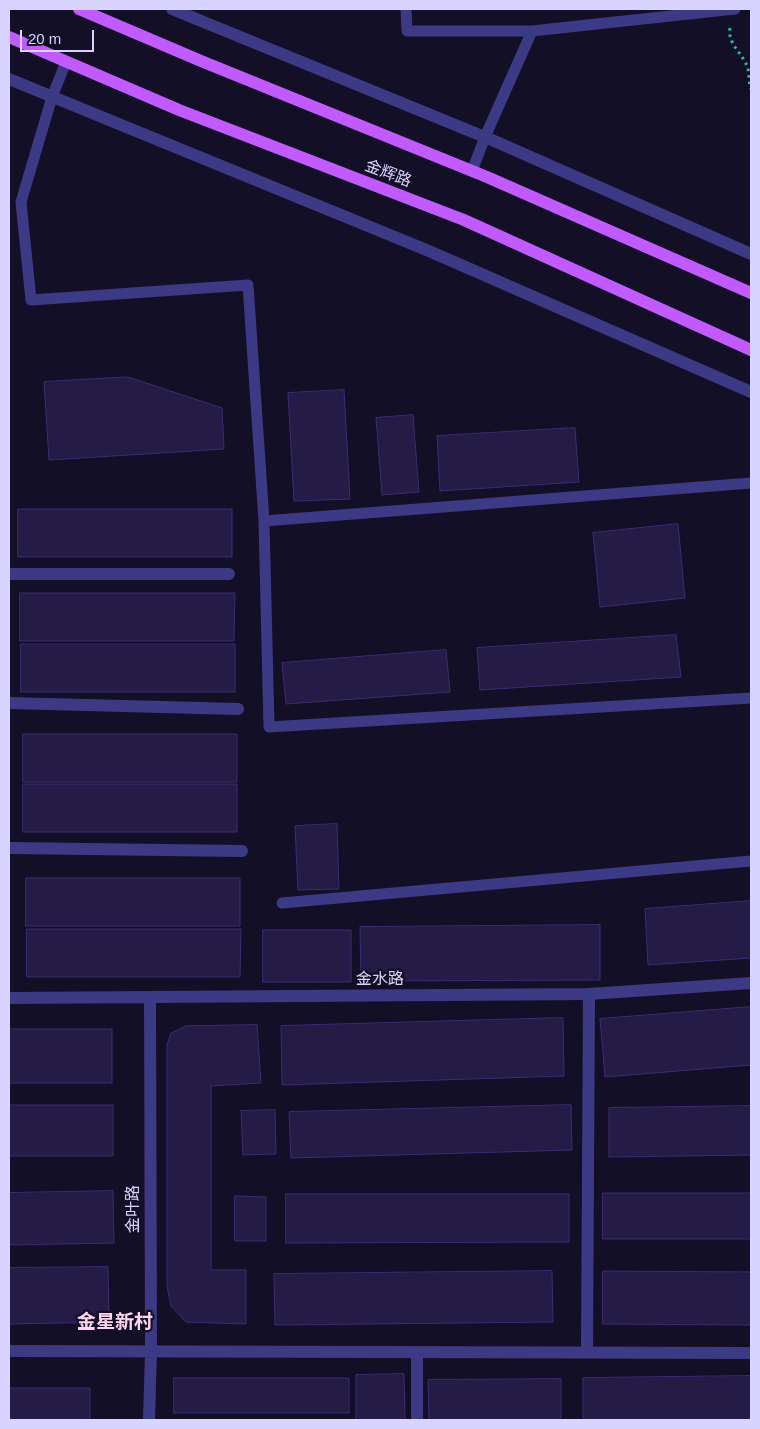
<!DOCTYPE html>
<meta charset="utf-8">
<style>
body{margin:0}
#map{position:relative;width:760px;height:1429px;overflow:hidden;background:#130f26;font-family:Helvetica,sans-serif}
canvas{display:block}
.frame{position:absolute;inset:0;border:10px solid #d9d4ff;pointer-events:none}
.scale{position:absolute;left:20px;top:30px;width:74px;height:22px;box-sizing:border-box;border:2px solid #d9d4ff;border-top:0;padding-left:6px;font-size:15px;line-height:18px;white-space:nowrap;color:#d9d4ff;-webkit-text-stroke:4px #130f26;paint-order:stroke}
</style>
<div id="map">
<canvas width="760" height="1429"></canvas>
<div class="frame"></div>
<div class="scale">20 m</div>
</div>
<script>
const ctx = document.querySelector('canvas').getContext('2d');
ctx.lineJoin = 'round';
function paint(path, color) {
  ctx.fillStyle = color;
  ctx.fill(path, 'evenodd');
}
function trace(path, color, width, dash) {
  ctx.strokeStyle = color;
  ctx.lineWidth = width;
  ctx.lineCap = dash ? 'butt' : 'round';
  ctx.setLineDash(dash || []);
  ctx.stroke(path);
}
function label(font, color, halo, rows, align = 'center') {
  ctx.font = font + ' Helvetica,"Noto Sans SC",sans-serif';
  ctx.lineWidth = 4.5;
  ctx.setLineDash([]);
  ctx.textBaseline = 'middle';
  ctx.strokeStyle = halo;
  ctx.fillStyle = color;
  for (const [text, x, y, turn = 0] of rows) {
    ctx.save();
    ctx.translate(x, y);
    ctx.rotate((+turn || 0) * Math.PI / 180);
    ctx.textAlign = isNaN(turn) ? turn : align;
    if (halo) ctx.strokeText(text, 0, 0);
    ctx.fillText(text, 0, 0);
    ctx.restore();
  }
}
const building = new Path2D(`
 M128 377 222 408 224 449 49 460 44 382Z
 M344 390 350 499 294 501 288 393Z
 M413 415 419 492 382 495 376 418Z
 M575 428 579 482 440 491 437 436Z
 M18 509H232V557H18Z
 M678 524 685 598 600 607 593 533Z
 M20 593H235L234 641H20Z
 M676 635 681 677 480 690 477 648Z
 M21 644H235V692H21Z
 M446 650 450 692 286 704 282 663Z
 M23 734H237V782H23Z
 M23 784H237V832H23Z
 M337 824 339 889 298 890 295 826Z
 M26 878H240V926H26Z
 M751 901V958L648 965 645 909Z
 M600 925V980L361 981 360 927Z
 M27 929H241L240 977H27Z
 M263 930H351V982H263Z
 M751 1007V1065L605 1077 600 1019Z
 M563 1018 564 1076 282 1085 281 1026Z
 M257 1025 261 1083 211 1086V1270H246V1324L186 1322 171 1306 167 1286V1045L171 1033 186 1026Z
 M9 1029H112V1083H9Z
 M9 1105H113V1156H9Z
 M571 1105 572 1150 291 1158 289 1112Z
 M751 1106V1155L609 1157V1108Z
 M275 1110 276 1154 243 1155 241 1111Z
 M113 1191 114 1243 9 1245V1193Z
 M603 1193H751V1239H603Z
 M286 1194H569V1242L286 1243Z
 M235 1196 266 1197V1241H235Z
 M108 1267 109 1322 9 1324V1268Z
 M552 1271 553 1322 275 1325 274 1274Z
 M603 1271 751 1272V1325L603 1324Z
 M404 1374 405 1420H356V1375Z
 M751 1376V1420H583V1378Z
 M174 1378H349V1413H174Z
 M561 1379V1420H429L428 1380Z
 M9 1388H90V1420H9Z`);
paint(building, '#241b47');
trace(building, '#3b2d73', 1);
trace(new Path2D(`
 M730 28C727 43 742 53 747 66 750 73 748 82 751 89`), '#2fb8b0', 3, [2.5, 4]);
trace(new Path2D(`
 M406 9 407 31H532L735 9
 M66 62 52 97 21 202 31 300 248 285 264 521 751 483
 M472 171 485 137 532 31
 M264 521 269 727 751 698
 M282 903 751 861`), '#3d3a85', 11);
trace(new Path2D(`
 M9 574H229
 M9 703 238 709
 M9 848 242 851
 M417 1352V1420
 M587 1352 589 994`), '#3d3a85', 12);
trace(new Path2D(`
 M172 9 492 140 751 254
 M9 79 429 251 751 392
 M9 998 589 994 751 983
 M9 1351 751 1353
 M149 1420 151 1351 150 998`), '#3d3a85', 12);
trace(new Path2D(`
 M79 9 201 61 487 177 751 293
 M9 37 179 110 464 220 751 350`), '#c25bff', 12);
label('16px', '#d9d4ff', '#130f26', [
 ["金辉路",388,174,21],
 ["金水路",380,980],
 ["金叶路",134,1209,-90]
]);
label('bold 19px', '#ffd6f0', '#130f26', [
 ["金星新村",115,1323]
]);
</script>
